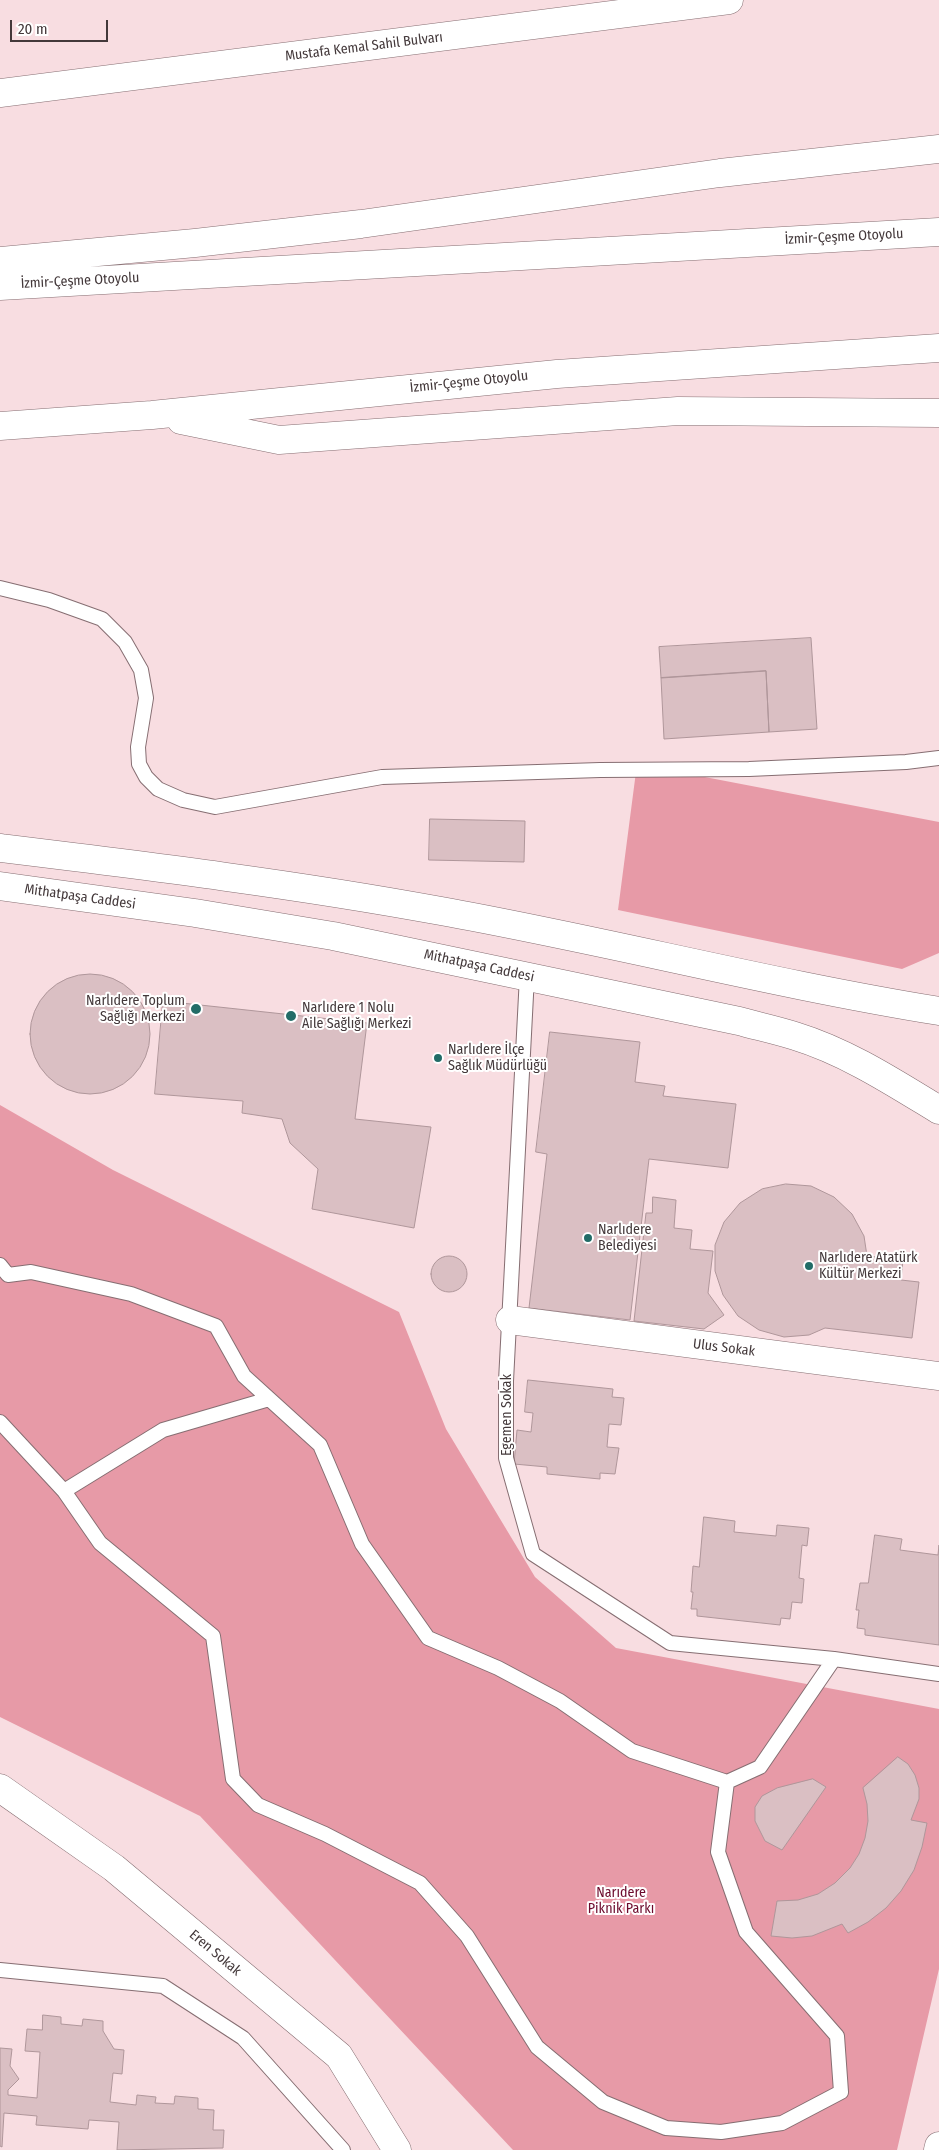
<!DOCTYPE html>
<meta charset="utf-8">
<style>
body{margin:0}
#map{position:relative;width:939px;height:2150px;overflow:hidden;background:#f8dde1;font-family:"Fira Sans Condensed",sans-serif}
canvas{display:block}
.scale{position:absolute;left:10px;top:20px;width:98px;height:22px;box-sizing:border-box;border:2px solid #43383a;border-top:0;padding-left:6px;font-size:15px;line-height:18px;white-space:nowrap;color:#43383a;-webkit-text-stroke:4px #fff;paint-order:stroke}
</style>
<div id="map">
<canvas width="939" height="2150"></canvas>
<div class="scale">20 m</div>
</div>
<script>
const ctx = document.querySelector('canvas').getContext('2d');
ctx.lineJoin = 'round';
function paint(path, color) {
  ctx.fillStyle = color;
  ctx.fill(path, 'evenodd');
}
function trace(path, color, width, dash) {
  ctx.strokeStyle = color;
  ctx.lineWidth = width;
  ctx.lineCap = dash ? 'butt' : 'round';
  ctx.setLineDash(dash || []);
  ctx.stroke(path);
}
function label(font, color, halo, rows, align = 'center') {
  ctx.font = font + ' "Fira Sans Condensed",sans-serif';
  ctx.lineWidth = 4;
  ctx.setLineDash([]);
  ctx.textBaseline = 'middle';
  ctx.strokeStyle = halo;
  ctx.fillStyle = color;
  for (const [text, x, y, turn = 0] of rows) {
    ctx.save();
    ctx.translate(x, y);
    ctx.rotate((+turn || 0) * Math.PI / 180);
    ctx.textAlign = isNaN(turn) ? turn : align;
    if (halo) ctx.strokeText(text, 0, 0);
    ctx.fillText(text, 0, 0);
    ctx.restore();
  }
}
paint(new Path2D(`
 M637 764 939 822V953L902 969 618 910Z
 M0 1105 113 1170 399 1312 446 1429 535 1577 616 1648 939 1709V1969L897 2150H513L200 1816 0 1717Z`), '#e79aa7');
const building = new Path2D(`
 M811 638 817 729 769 732 766 671 661 678 659 647Z
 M766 671 769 732 664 739 661 678Z
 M430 819 525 821 524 862 429 860Z
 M30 1034a60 60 0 1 1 120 0a60 60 0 1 1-120 0Z
 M163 1001 367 1023 355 1119 431 1127 414 1228 312 1209 318 1169 290 1143 282 1119 242 1113 243 1101 155 1094Z
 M550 1032 640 1042 635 1082 665 1086 663 1096 736 1104 728 1168 649 1159 630 1320 529 1308 547 1154 536 1152Z
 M786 1184 811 1186 834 1197 852 1214 864 1236 867 1256 903 1260 901 1280 919 1282 912 1338 825 1328 809 1335 784 1337 759 1330 738 1316 723 1295 715 1271V1245L724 1222 740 1203 762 1189Z
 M653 1197 676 1200 674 1228 692 1230 690 1249 713 1251 708 1293 724 1315 704 1329 634 1321 646 1213H652Z
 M431 1274a18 18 0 1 1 36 0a18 18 0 1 1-36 0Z
 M528 1380 613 1389 612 1397 624 1398 621 1425 609 1424 607 1447 619 1448 615 1474 600 1473V1479L547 1474V1467L514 1464 517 1430 531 1432 533 1413 525 1412Z
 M704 1517 735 1521 734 1532 776 1536 777 1525 809 1528 807 1546 802 1545 799 1578 804 1579 802 1603 792 1602 790 1619 781 1618 780 1625 697 1616V1609H691L693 1592H691L693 1566 699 1567Z
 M875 1535 902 1539 900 1550 938 1555 939 1545V1645L865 1635V1629L857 1628 859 1610H856L860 1583H868Z
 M898 1757 908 1764 915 1775 919 1788V1799L911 1820 927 1823 922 1847 914 1870 901 1891 886 1908 868 1922 848 1933 842 1924 812 1936 792 1938 771 1936 777 1901 798 1900 818 1894 835 1883 850 1868 859 1854 865 1838 868 1821 867 1804 863 1788Z
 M813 1779 826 1787 782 1850 765 1841 755 1821V1807L762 1796 777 1788Z
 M43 2015 61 2017V2024L82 2026 83 2019 103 2021V2031L114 2049 124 2050 122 2074 113 2073 110 2102 136 2105 137 2095 156 2097 155 2103 174 2104 175 2096 198 2098V2109L214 2110 213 2130H224L223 2148 117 2150 119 2122 89 2120 88 2129 36 2125 37 2116 4 2113 2 2147 0 2146V2048L12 2049 10 2066 19 2079 8 2090V2095L37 2098 40 2052 25 2051 27 2029 42 2030Z`);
paint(building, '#dabfc3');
trace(building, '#af969a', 1);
const service = new Path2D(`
 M0 588 49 600 102 619 125 642 141 670 146 698 138 747 139 764 146 777 158 789 183 800 215 807 382 777 600 770 749 769 906 762 939 758
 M527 976 506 1381V1458L533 1554 670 1643 834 1659
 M0 1265 8 1275 31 1272 131 1294 216 1326 244 1376 320 1445 362 1544 428 1638 498 1668 560 1701 632 1751 727 1782 760 1767 834 1659 939 1674
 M0 1422 64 1491 100 1543 213 1636 233 1779 258 1805 325 1834 420 1883 467 1936 537 2047 603 2102 666 2128 721 2132 782 2123 841 2092 837 2036 746 1932 718 1852 727 1782
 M64 1491 163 1430 269 1399
 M0 1970 163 1986 243 2038 343 2150`);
const minor = new Path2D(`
 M510 1320 939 1376
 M0 1788 114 1868 339 2056 397 2150`);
const tertiary = new Path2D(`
 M938 2150 939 2146`);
const secondary = new Path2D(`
 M0 93 729 0`);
const primary = new Path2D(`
 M0 848C147 866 295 884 441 911 608 941 772 984 939 1011
 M0 886 195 913 333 936 739 1021C757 1026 776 1030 795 1036 847 1052 893 1082 939 1110`);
const motorway = new Path2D(`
 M0 261 195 243 361 224 720 173 939 149
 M0 286 939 232
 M181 420 279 440 678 411 939 413
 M0 426 152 415 557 374 939 348`);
trace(service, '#866e72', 16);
trace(minor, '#866e72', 29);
trace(tertiary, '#866e72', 29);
trace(secondary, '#866e72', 29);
trace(primary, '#866e72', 29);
trace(motorway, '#866e72', 29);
trace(service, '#fff', 14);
trace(minor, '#fff', 28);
trace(tertiary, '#fff', 28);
trace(secondary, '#fff', 28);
trace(primary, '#fff', 28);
trace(motorway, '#fff', 28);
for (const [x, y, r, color] of [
 [196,1009,6,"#226c67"],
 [291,1016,6,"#226c67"],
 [438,1058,5,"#226c67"],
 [588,1238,5,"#226c67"],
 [809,1266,5,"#226c67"]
]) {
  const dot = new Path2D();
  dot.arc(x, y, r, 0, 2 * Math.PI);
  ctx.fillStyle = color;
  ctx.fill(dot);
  trace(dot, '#fff', 2);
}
label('14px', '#43383a', '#fff', [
 ["Mustafa Kemal Sahil Bulvarı",364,47,-7],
 ["İzmir-Çeşme Otoyolu",844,237,-3],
 ["İzmir-Çeşme Otoyolu",80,281,-3],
 ["İzmir-Çeşme Otoyolu",469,382,-6],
 ["Mithatpaşa Caddesi",80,897,8],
 ["Mithatpaşa Caddesi",479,966,12],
 ["Ulus Sokak",724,1348,7],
 ["Egemen Sokak",507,1415,-90],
 ["Eren Sokak",215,1953,40]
]);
label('14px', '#43383a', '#fff', [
 ["Narlıdere Toplum",185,1001,"right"],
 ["Sağlığı Merkezi",185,1017,"right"],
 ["Narlıdere 1 Nolu",302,1008],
 ["Aile Sağlığı Merkezi",302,1024],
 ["Narlıdere İlçe",448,1050],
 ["Sağlık Müdürlüğü",448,1066],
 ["Narlıdere",598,1230],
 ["Belediyesi",598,1246],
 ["Narlıdere Atatürk",819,1258],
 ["Kültür Merkezi",819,1274]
], 'left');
label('14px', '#6c0a2c', '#fff', [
 ["Narıdere",621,1893],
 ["Piknik Parkı",621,1909]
]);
</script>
